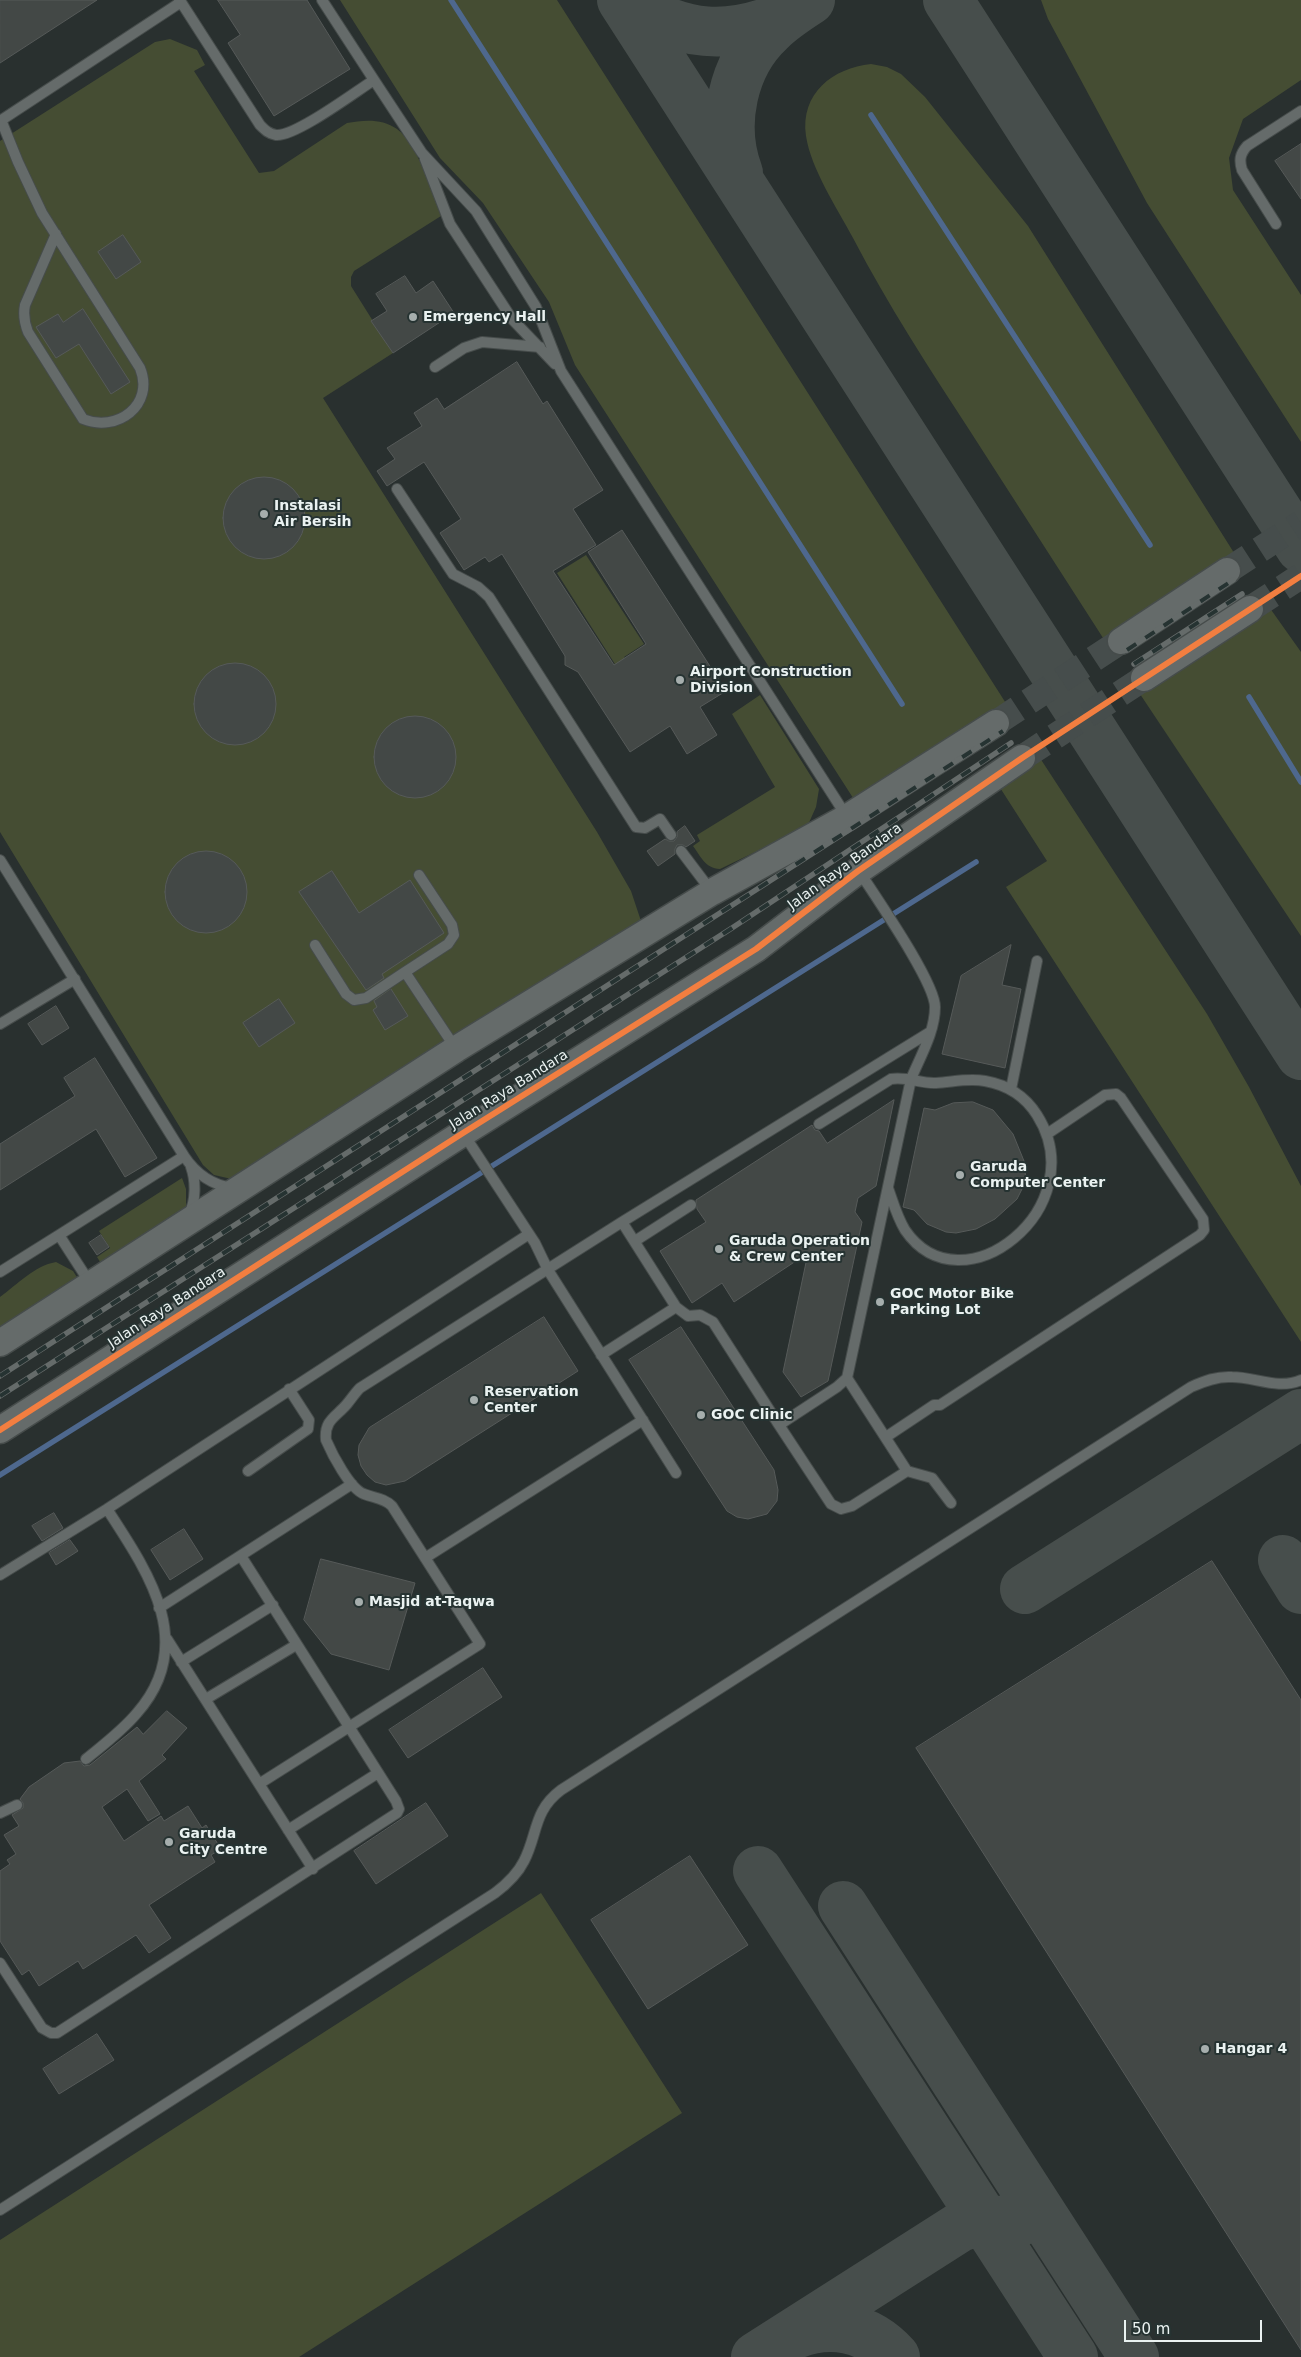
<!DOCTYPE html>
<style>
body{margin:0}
#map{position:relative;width:1301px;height:2357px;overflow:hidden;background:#29302f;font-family:"DejaVu Sans",sans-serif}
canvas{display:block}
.scale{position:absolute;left:1124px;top:2320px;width:138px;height:22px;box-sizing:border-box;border:2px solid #eaf2f1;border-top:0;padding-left:6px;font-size:15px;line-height:18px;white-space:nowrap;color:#eaf2f1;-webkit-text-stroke:4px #263332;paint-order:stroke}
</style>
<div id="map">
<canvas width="1301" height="2357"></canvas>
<div class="scale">50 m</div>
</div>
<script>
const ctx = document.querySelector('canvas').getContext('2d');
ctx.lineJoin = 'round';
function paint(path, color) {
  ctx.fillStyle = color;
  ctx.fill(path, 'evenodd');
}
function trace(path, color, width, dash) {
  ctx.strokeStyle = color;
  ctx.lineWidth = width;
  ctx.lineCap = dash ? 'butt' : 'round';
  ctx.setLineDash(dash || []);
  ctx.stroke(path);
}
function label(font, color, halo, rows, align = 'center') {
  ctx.font = font + ' "DejaVu Sans",sans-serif';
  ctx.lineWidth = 4;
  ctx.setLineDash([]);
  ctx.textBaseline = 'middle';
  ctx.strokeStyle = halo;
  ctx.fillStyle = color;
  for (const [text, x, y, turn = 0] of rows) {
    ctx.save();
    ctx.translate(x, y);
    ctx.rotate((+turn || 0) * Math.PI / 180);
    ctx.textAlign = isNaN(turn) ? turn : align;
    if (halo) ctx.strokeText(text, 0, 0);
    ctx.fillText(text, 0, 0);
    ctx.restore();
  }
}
paint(new Path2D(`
 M340 0H557L1009 708 866 801H855L575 365 549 302 483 203 440 158Z
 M1041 0H1301V80L1243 119 1229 158 1233 190 1301 295V442L1147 203 1048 19Z
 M170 39 197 50 205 65 194 71 259 173 274 171 347 123C363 120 382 118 397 129 418 145 432 191 441 216L354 271 351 277V286L393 353 323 398 597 832 631 891 641 921 236 1180 214 1175 203 1165 0 832V141L155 42Z
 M871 64 887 67 901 74 925 97 1028 226 1236 556 1105 641C1060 571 1015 501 970 431 929 368 888 305 853 238 837 208 811 169 806 136 800 93 833 68 871 64Z
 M586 555 644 644 624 657 651 699 641 705 557 573Z
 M1267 604 1301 652V936L1138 691Z
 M760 695 819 789 816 807 807 827 720 869C705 868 701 857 693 846L700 841 697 835 775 787 732 714Z
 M1038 755 1207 1014 1249 1087 1301 1186V1342L1006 887 1047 861 997 783Z
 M182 1178 186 1189V1213L102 1265 97 1257 110 1248 99 1231Z
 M56 1262 73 1271 80 1282 0 1332V1297C18 1284 34 1266 56 1262Z
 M541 1893 682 2113 299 2357H0V2240Z`), '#454d33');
trace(new Path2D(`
 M451 0 902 704
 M871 115 1150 545
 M1249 697 1301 782
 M0 1475 976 862`), '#4e688e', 5.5);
trace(new Path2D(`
 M622 0 1301 1055
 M629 0C680 39 732 40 789 14
 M948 0 1301 548
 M738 173C720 125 732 65 770 30 782 18 796 9 810 0
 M1283 1560 1301 1589
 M1025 1589 1301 1414
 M758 1871 1073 2357
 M843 1906 1134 2357
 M793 2335C830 2319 868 2327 895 2357
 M756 2357 960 2227C979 2220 996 2218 1017 2223`), '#474e4c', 50);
const building = new Path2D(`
 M0 0H97L0 63Z
 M218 0H307L350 69 274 116 228 43 240 35Z
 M1301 144V199L1275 161Z
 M123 235 141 262 116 279 98 252Z
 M405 276 416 293 433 281 454 313 393 353 371 321 387 311 376 294Z
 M83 309 130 382 111 394 79 344 56 358 36 327 58 314 63 322Z
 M517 362 543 404 547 401 603 490 573 509 596 545 553 571 614 665 646 644 588 552 622 530 726 691 700 707 717 735 687 754 670 726 630 752 578 672 565 665V656L502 554 489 562 485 557 464 570 440 533 461 519 424 462 387 486 377 471 395 459 387 448 422 426 414 413 437 398 444 409Z
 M223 518a41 41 0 1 1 82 0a41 41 0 1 1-82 0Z
 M194 704a41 41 0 1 1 82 0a41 41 0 1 1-82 0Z
 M374 757a41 41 0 1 1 82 0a41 41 0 1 1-82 0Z
 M685 826 695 841 686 847 683 845H677L675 849V854L658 866 647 851 665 839 669 841H674L677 837V832Z
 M165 892a41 41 0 1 1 82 0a41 41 0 1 1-82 0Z
 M332 871 359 913 410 880 444 933 382 974 384 978 366 990 299 892Z
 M1011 945 1002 985 1021 989 1005 1068 942 1054 961 976Z
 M391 989 408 1016 385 1030 373 1010 377 1007 374 1001Z
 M279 999 295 1023 259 1047 243 1023Z
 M56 1006 69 1028 42 1045 28 1024Z
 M95 1058 157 1158 125 1177 96 1129 0 1190V1144L75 1096 64 1078Z
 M894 1100 876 1186 858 1198 855 1212 862 1222 828 1381 801 1397 783 1372 808 1253 734 1302 722 1283 692 1303 660 1251 706 1222 697 1209 696 1200 812 1125 815 1130 819 1131 827 1143Z
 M973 1102 993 1110 1013 1134 1024 1161 1026 1181 1017 1199 995 1219 976 1229 956 1233 946 1232 927 1224 914 1210 903 1207 924 1108 935 1110 953 1103Z
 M101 1235 109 1247 97 1255 89 1243Z
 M544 1317 578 1371 405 1481 386 1485 375 1482 367 1475 361 1466 358 1455 359 1445 369 1428Z
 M681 1327 774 1470 778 1490 777 1501 767 1514 748 1519 737 1517 727 1511 629 1360Z
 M54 1513 63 1528 42 1541 32 1526Z
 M184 1529 203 1559 170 1580 151 1550Z
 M70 1540 78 1551 56 1565 49 1553Z
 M321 1559 415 1583 389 1670 331 1654 304 1620Z
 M1212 1561 1301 1700V2350L916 1748Z
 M483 1668 502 1697 408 1758 389 1730Z
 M167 1711 187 1728 162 1755 166 1759 139 1781 160 1814 148 1821 127 1789 102 1807 124 1841 161 1816 164 1821 188 1806 202 1828 206 1825 221 1849 211 1855 215 1862 149 1905 171 1938 149 1953 136 1935 83 1969 78 1961 39 1986 29 1970 22 1975 0 1941V1871L10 1864 7 1860 16 1854 4 1835 19 1826 12 1815 23 1808V1803L20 1799 29 1787 64 1763 80 1761 84 1766 90 1765 137 1727 143 1734Z
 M426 1803 448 1836 376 1884 354 1851Z
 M690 1856 748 1945 648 2009 591 1920Z
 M97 2034 114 2060 59 2094 43 2069Z`);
paint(building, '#434846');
trace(building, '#565a59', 1);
trace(new Path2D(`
 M1227 571 1301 523
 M1250 609 1301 576
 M996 723 1121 641
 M1022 758 1144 678`), '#464d4c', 26, [26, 13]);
const service = new Path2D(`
 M181 2 260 125C265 130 269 134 276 135 295 137 355 92 374 80L322 0
 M374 80 422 153 476 211 536 307 561 371 847 817
 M1 120 18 162 42 213 140 368C155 405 117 433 83 419L28 332C24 322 23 315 25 305L56 234
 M0 121 181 2 179 0
 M425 159 450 224 512 319 555 364
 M1276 224 1242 170C1239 160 1240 154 1247 146L1301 111
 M435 367 464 348 482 342 540 347
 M397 489 453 574 478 587 489 597 636 827 645 828 660 819 671 835
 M681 851 712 892
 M0 860 184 1156 59 1235 90 1283
 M419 875 452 925 454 935 448 944 405 972 456 1049
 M315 945 346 994 354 1000 366 998 405 972
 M0 1024 75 979
 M1011 1089 1037 961
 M819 1124 891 1079C907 1076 921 1084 936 1083 953 1082 968 1078 985 1081 1008 1085 1025 1096 1037 1115 1095 1207 962 1313 905 1230 897 1217 893 1202 888 1188
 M463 1133 535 1243 548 1270 676 1473
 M184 1156C196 1174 211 1185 233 1188
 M189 1214C196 1201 196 1181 191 1167
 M622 1222 676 1307
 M635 1241 691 1205
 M0 1272 59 1235
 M601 1355 676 1307 688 1316 700 1315 713 1322 779 1425 837 1387 847 1378 911 1079C920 1057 935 1032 935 1007 935 982 875 896 859 871
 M779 1425 831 1504 841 1509 852 1506 907 1471 847 1378
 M886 1437 934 1405H940L1200 1235 1204 1230 1203 1219 1121 1098 1116 1094 1105 1095 1047 1134
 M248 1471 308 1429 309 1420 289 1389
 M907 1471 932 1478 951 1503
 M425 1558 643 1420
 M0 1575 107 1509 529 1234
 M159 1608 352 1484
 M167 1639 313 1869
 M181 1662 273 1605
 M206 1699 296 1645
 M86 1759C103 1745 122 1731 137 1713 198 1644 148 1572 107 1509
 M259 1784 480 1644 392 1506C384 1498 374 1498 364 1494 350 1489 332 1454 326 1440 324 1420 336 1417 347 1404 352 1398 355 1393 360 1388L622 1222 930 1032
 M0 1813 17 1805
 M288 1830 378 1773
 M0 1963 42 2028 51 2033H57L397 1813 399 1809 396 1801 241 1556
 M0 2210 495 1893C507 1884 517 1875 524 1861 538 1834 533 1811 561 1790L1191 1387C1204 1381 1217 1376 1232 1377 1255 1377 1278 1390 1301 1380`);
const tertiary = new Path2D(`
 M1121 641 1227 571
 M1144 678 1250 609
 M0 1343 456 1049 712 892 848 817 996 723
 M0 1430 463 1133 756 949 858 871 1022 758`);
trace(service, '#464c4b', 12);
trace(tertiary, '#464c4b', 29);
trace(service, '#656b6a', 10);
trace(tertiary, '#656b6a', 26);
const rail = new Path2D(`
 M1127 650 1233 580
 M1134 664 1242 594
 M0 1376 1003 731
 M0 1396 732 928 1011 743`);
trace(rail, '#656b6a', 5.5);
trace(rail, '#263332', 4, [11]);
trace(new Path2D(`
 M0 1430 463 1133 756 949 858 871 1022 758 1301 576`), '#f27e40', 6);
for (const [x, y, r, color] of [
 [413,317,5,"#a6aead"],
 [264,514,5,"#a6aead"],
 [680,680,5,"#a6aead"],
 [960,1175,5,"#a6aead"],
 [719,1249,5,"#a6aead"],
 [880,1302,5,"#a6aead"],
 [474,1400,5,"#a6aead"],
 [701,1415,5,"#a6aead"],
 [359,1602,5,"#a6aead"],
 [169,1842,5,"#a6aead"],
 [1205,2049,5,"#a6aead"]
]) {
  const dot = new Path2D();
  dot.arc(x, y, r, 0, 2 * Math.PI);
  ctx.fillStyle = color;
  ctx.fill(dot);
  trace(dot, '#263332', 2);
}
label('bold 14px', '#eaf2f1', '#263332', [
 ["Emergency Hall",423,317],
 ["Instalasi",274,506],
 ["Air Bersih",274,522],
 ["Airport Construction",690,672],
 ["Division",690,688],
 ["Garuda",970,1167],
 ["Computer Center",970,1183],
 ["Garuda Operation",729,1241],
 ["& Crew Center",729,1257],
 ["GOC Motor Bike",890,1294],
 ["Parking Lot",890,1310],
 ["Reservation",484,1392],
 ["Center",484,1408],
 ["GOC Clinic",711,1415],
 ["Masjid at-Taqwa",369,1602],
 ["Garuda",179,1834],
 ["City Centre",179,1850],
 ["Hangar 4",1215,2049]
], 'left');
label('14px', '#eaf2f1', '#263332', [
 ["Jalan Raya Bandara",845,867,-36],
 ["Jalan Raya Bandara",509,1090,-32],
 ["Jalan Raya Bandara",167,1308,-33]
]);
</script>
